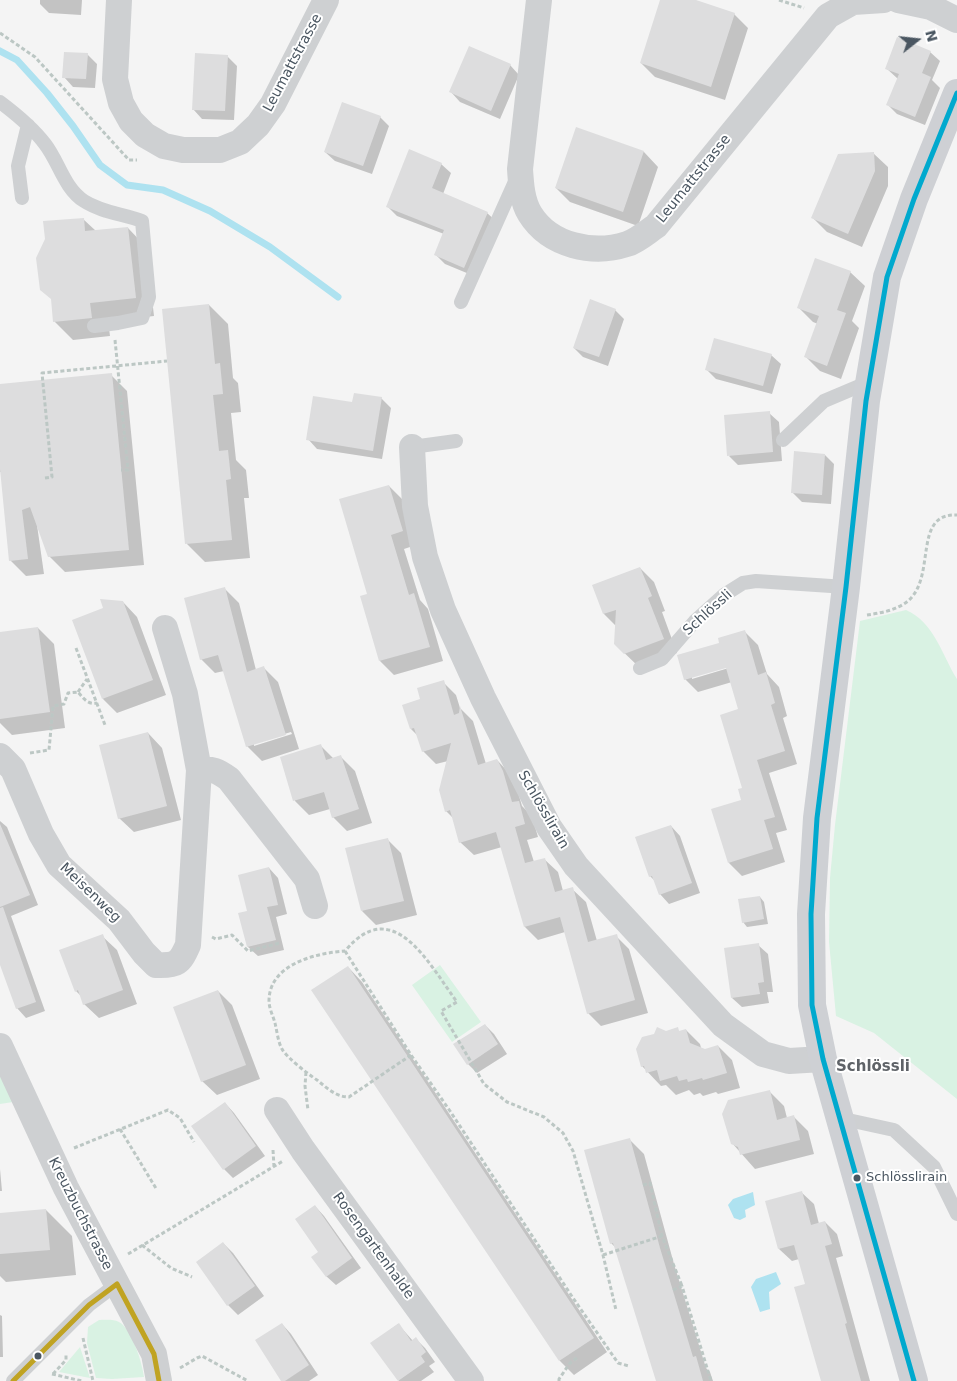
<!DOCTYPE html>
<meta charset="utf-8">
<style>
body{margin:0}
#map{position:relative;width:957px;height:1381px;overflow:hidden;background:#f4f4f4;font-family:"DejaVu Sans",sans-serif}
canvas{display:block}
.north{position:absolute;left:892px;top:15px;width:50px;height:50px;-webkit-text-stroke:4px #fff;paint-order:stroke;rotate:74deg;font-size:14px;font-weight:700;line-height:20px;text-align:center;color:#4a5661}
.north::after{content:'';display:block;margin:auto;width:18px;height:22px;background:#4a5661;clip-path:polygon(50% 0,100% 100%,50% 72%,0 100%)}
</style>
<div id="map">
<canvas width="957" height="1381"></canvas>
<div class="north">N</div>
</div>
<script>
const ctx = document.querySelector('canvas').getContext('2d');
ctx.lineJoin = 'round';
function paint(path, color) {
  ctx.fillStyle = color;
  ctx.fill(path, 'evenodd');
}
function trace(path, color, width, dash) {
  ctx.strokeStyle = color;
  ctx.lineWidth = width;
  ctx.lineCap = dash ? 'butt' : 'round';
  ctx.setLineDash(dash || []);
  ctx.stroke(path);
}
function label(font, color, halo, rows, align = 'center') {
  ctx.font = font + ' "DejaVu Sans",sans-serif';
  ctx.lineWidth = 4;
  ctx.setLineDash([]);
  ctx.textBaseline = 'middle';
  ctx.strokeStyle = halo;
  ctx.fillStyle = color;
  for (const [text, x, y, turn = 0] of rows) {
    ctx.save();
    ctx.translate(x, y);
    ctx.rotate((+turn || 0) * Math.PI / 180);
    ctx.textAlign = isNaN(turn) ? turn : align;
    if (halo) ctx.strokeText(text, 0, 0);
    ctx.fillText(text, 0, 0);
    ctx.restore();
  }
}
paint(new Path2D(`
 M906 610C934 622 942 655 957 679V1099L874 1033 836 1016 829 942 830 878 835 825 860 621Z
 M440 965 481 1022 452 1042 412 985Z
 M0 1072 13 1102 0 1104Z
 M99 1320C106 1320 113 1319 119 1322 132 1329 142 1362 144 1377L112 1379 96 1378 87 1343 88 1327Z
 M80 1347 90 1378 59 1372Z`), '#d9f2e3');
paint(new Path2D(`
 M753 1192 755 1205 745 1210 746 1217 740 1220 734 1218 728 1205 733 1199Z
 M776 1272 781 1284 769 1292 770 1309 760 1312 751 1287 756 1279Z`), '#aee2f0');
paint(new Path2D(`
 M40 0H82L81 15 49 13 40 4Z
 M662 0H692L734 14 748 28 725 100 655 77 641 63Z
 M930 52 940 61 932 80 940 88 925 125 897 114 888 105 898 79 886 68Z
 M87 54 97 64 95 88 73 87 64 77Z
 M227 56 237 66 234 120 202 119 193 109Z
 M510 65 519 75 500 119 460 102 451 92Z
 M380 117 389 126 372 174 335 161 325 152Z
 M577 129 644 152 658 167 638 226 570 202 556 188Z
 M873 153 888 167V186L862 247 827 232 813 218Z
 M441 164 451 173 443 194 487 213 497 222 474 276 445 264 435 254 444 234 397 216 388 207Z
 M83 219 96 231 128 228 146 247 154 316 108 321 110 336 73 340 54 321 52 300Z
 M850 272 865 286 852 321 859 328 841 379 820 371 806 357 818 324 813 322 799 308Z
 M209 305 228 324 233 378 238 383 241 412 231 413 236 460 246 470 249 498H244L250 558 205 562 187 544Z
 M615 310 624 319 608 366 583 357 574 348Z
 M771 355 781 364 772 394 716 379 707 370Z
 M111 375 127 391 144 565 65 572 49 556 37 525 44 574 26 576 10 560 2 472H0V386Z
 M381 398 391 408 382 459 317 449 308 439 353 403Z
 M769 413 779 422 782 461 738 465 729 456Z
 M825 455 834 464 831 504 802 502 792 492Z
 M389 486 403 500 416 545 404 549 420 600 428 609 443 661 394 675 380 661 368 595Z
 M640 568 654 582 665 611 662 612 677 653 640 668 615 644 616 626 604 614 593 586Z
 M225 589 239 603 256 670 264 668 278 682 299 749 262 761 247 746 224 671 215 673 201 659ZM291 732 292 734 254 746V743Z
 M123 602 137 617 166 695 117 713 103 699Z
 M38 628 54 644 65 728 12 735 0 723V634Z
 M745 632 758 645 767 674 779 687 787 716 783 718 797 764 769 773 787 830 776 833 785 862 742 876 729 863 743 801V789L740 710 732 682 698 692 685 679 721 644ZM732 665V667L692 679V676Z
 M443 682 456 695 460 708 473 721 486 764 497 760 510 774 516 785 522 806 532 816 538 837 527 840 534 862 544 859 558 872 563 891 572 889 586 902 597 941 616 936 629 949 648 1013 601 1026 588 1013 565 932 538 940 525 927 502 847 474 855 460 842 454 819 446 811 448 761 436 764 423 751 418 736 411 729 421 700Z
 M148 733 162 748 181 820 134 832 119 818Z
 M321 746 334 759 341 757 355 771 372 823 347 831 333 817 330 809 309 815 295 801 282 758Z
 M0 821 7 827 38 905 11 916 45 1011 26 1018 17 1008 0 961Z
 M671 826 680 836 700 893 669 904 660 894 656 882 650 876Z
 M387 839 401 853 417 915 376 925 362 911Z
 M269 868 278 878 287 914 276 917 284 950 258 956 248 947 240 914 248 912Z
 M760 897 764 902 768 924 747 927 743 922Z
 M102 936 117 950 137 1004 99 1018 84 1004 82 997 76 991Z
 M758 945 768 954 773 992H767L769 1003 742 1007 732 998Z
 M348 967 362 982 607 1352 574 1375 560 1361Z
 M218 991 232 1005 260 1079 217 1095 202 1081Z
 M485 1025 494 1034 507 1054 477 1073 468 1064Z
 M677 1029 680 1032 686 1030 700 1044 701 1048 705 1050 718 1046 732 1060 740 1088 718 1094 716 1092 703 1096 700 1093 694 1095 689 1090 676 1095 666 1085 661 1086 642 1066 666 1032Z
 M769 1091 784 1106 787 1118 794 1117 808 1131 814 1154 755 1169 732 1143Z
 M225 1103 234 1113 265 1156 233 1178 224 1169Z
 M630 1140 644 1154 674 1264 706 1368 710 1372 713 1381H658L616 1248 611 1243Z
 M0 1169 2 1191H0Z
 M801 1192 814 1204 819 1224 825 1222 837 1234 843 1256 836 1258 870 1381H823L807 1285 799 1259 792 1261 779 1249Z
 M315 1206 324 1216 361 1268 336 1285 326 1276 320 1252Z
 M46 1210 72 1236 76 1275 6 1282 0 1276V1214Z
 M223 1243 233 1253 264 1296 238 1315 228 1305 197 1262Z
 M0 1315 2 1316 3 1357H0Z
 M282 1324 291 1334 318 1375 309 1381H282Z
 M398 1324 413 1341 416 1339 425 1348 435 1362 429 1366 434 1372 421 1381H399L372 1343Z`), '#0003');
trace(new Path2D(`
 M0 51 17 60 47 93 73 126 100 165 127 185 163 190 210 211 270 247 338 297`), '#aee2f0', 7);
paint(new Path2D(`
 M660 0H696L735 13 711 87 640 63Z
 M897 37 931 51 922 73 931 77 915 117 886 105 899 74 885 69Z
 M469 46 511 64 491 111 449 92Z
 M64 52 88 53 86 79 62 78Z
 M195 53 228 55 225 111 192 110Z
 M342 102 381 116 363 166 324 152Z
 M576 127 644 151 623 212 555 188Z
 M409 149 442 163 432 188 488 212 464 268 434 255 444 230 386 207Z
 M874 152 875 171 848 234 811 218 838 154Z
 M84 218 85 231 128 227 136 298 90 303 92 318 53 322 51 299 40 290 36 258 45 239 43 221Z
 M815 258 851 271 837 310 846 313 827 366 804 357 819 316 797 308Z
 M590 299 616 309 599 357 573 348Z
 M209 304 215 364 220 363 223 394 213 395 219 451 228 450 231 479 226 480 232 540 185 544 162 309Z
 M714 338 772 354 763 386 705 370Z
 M112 373 129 550 48 557 30 507 22 510 28 559 9 561 0 469V384Z
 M354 393 382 397 373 451 306 440 313 396 352 402Z
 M770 411 773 452 727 456 724 415Z
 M794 451 825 454 822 495 791 493Z
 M389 485 403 531 391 535 409 595 414 593 430 647 379 661 360 596 367 594 339 499Z
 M640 567 652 596 648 598 664 639 624 654 614 644 616 610 603 614 592 585Z
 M225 587 247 672 264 666 286 735 246 747 218 655 200 660 184 598Z
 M100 599 123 601 153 680 102 699 72 620 103 608Z
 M38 627 50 712 0 719V632Z
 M745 630 758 675 766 672 775 703 771 705 785 751 757 760 775 817 764 820 773 849 728 863 711 809 741 800 738 789 742 788 720 715 738 709 726 668 684 680 677 655 719 643 718 638Z
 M444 680 454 715 459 713 460 706 478 765 497 759 503 771 512 802 519 801 525 824 515 827 525 863 545 858 555 892 573 887 588 942 617 934 635 1000 587 1014 560 917 524 927 496 832 459 843 450 810 445 812 439 790 451 743 422 752 414 728 410 729 402 705 420 699 417 688Z
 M148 732 167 806 118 819 99 745Z
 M321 744 326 760 341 755 359 809 332 818 324 792 293 801 280 757Z
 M0 824 30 895 0 907Z
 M671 825 692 883 659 895 652 876 649 877 635 837Z
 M388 838 404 901 361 911 345 848Z
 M269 867 278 905 267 907 276 940 247 947 238 913 247 911 238 875Z
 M760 896 764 919 742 923 738 899Z
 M3 907 36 1002 16 1009 0 965V908Z
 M103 934 123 990 83 1005 78 990 75 992 59 950Z
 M759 943 764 982 758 983 760 994 731 998 724 948Z
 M348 966 594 1338 559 1361 311 990Z
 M218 990 246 1065 201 1082 173 1007Z
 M485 1024 498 1044 467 1065 453 1044Z
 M657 1027 666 1031 678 1027 679 1031 686 1029 690 1043 705 1049 718 1045 727 1073 703 1080 702 1078 688 1082 687 1079 679 1081 677 1076 660 1081 657 1070 646 1073 644 1066 641 1067 636 1049 642 1037 654 1034Z
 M770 1090 777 1120 794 1115 800 1140 740 1155 738 1147 731 1144 722 1114 728 1100Z
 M225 1102 256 1146 223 1170 191 1126Z
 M630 1138 660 1248 693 1357 696 1356 703 1381H656L613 1243 610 1244 584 1150Z
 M802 1191 811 1225 825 1221 832 1244 825 1246 847 1323 845 1324 861 1381H821L794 1287 805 1284 794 1245 778 1249 765 1201Z
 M315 1205 352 1258 326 1277 311 1257 318 1252 295 1219Z
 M46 1209 50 1250 0 1254V1213Z
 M223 1242 255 1286 227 1306 196 1262Z
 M282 1323 309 1365 285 1381H281L255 1340Z
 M399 1323 411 1341 416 1337 426 1352 421 1356 425 1362 398 1381 370 1343Z`), '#ddddde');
trace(new Path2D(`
 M779 0 804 8
 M0 33 35 57 129 160H137
 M115 340 128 470H121
 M45 478 52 477 42 373 167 361
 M867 615C881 613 897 610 908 601 937 576 912 513 957 515
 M76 648 105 725
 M78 692 87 679
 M30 753 49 750 53 706 64 704 68 693 78 692C83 698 88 705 97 703
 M212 937 216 939 232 935 248 951 280 943
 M345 951 411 1055 450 1111 573 1298 618 1363 629 1366
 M411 1055 349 1097C336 1097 327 1088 317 1080 308 1074 287 1058 282 1049 278 1042 277 1031 275 1023 273 1016 269 1008 269 1001 269 964 316 953 345 951 393 893 429 964 457 1002L441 1011 484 1084 507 1102 544 1117 563 1133 573 1151 603 1255 616 1310
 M306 1072 305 1086 308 1110
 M120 1129 157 1190
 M74 1148 168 1110 180 1118 194 1142
 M273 1150 274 1167
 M643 1185 650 1183 662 1236 682 1286
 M142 1245 171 1268 192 1277
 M128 1254 283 1161
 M603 1255 662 1236
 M673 1290 682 1286 711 1381
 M83 1338 93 1381
 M180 1368 197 1358 202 1356 248 1381
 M52 1374 82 1381
 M53 1374 66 1360V1355
 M559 1381V1379L570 1363 578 1357`), '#bcc7c4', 3, [4, 2.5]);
trace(new Path2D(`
 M0 102C16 114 33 128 45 144 59 162 64 188 84 201 101 212 123 214 142 221L149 297 142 318 118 323 94 326
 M22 198 18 166 28 125
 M461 302 517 177
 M783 440 824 401 869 382
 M412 447 456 441
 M640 668 662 659 695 621 724 595 743 583 756 581 846 587
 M839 1118 894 1130 934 1167 957 1214
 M13 1381 89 1305 117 1284`), '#ced0d2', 14);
trace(new Path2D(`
 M119 0 115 79 121 103 131 121 145 135 164 146 183 150H220L240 142 258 125 273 104 326 0
 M539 0 520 169C521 185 522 201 530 214 550 246 593 255 627 244 637 241 647 232 656 226L828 16 853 2 884 0
 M898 0 931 7 957 20
 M412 447 415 506 425 557 443 610 483 698 549 827 576 866 723 1025 763 1054 789 1061 823 1059
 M165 628 185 694 199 770
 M0 756 13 769 41 834 59 865 119 920 144 953 156 965C177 966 180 963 188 945L199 770C212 768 218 771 229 779L307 879 315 906
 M0 1046 66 1188 154 1354 159 1381
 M277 1110 303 1150 471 1381`), '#ced0d2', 26);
trace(new Path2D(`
 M914 1381 823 1059 812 1005 811 914 817 818 846 587 866 401 887 277 914 199 957 93`), '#ced0d4', 28);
trace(new Path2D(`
 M914 1381 823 1059 812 1005 811 914 817 818 846 587 866 401 887 277 914 199 957 93`), '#00a9ce', 5);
trace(new Path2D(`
 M117 1284 154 1354 159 1381
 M13 1381 89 1305 117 1284`), '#c0a322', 5);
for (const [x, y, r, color] of [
 [857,1178,4.5,"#4a5661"],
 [38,1356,4.5,"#4a5661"]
]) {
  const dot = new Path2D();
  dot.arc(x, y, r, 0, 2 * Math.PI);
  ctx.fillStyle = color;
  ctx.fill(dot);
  trace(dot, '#fff', 2);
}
label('13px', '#4a5661', '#fff', [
 ["Schlösslirain",866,1178]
], 'left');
label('14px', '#4a5661', '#fff', [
 ["Leumattstrasse",293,63,-62],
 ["Leumattstrasse",694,179,-51],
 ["Schlössli",708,613,-42],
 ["Schlösslirain",543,810,60],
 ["Meisenweg",90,893,44],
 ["Kreuzbuchstrasse",80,1214,63],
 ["Rosengartenhalde",373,1246,54]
]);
label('bold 15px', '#5f6368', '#fff', [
 ["Schlössli",873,1067]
]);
</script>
